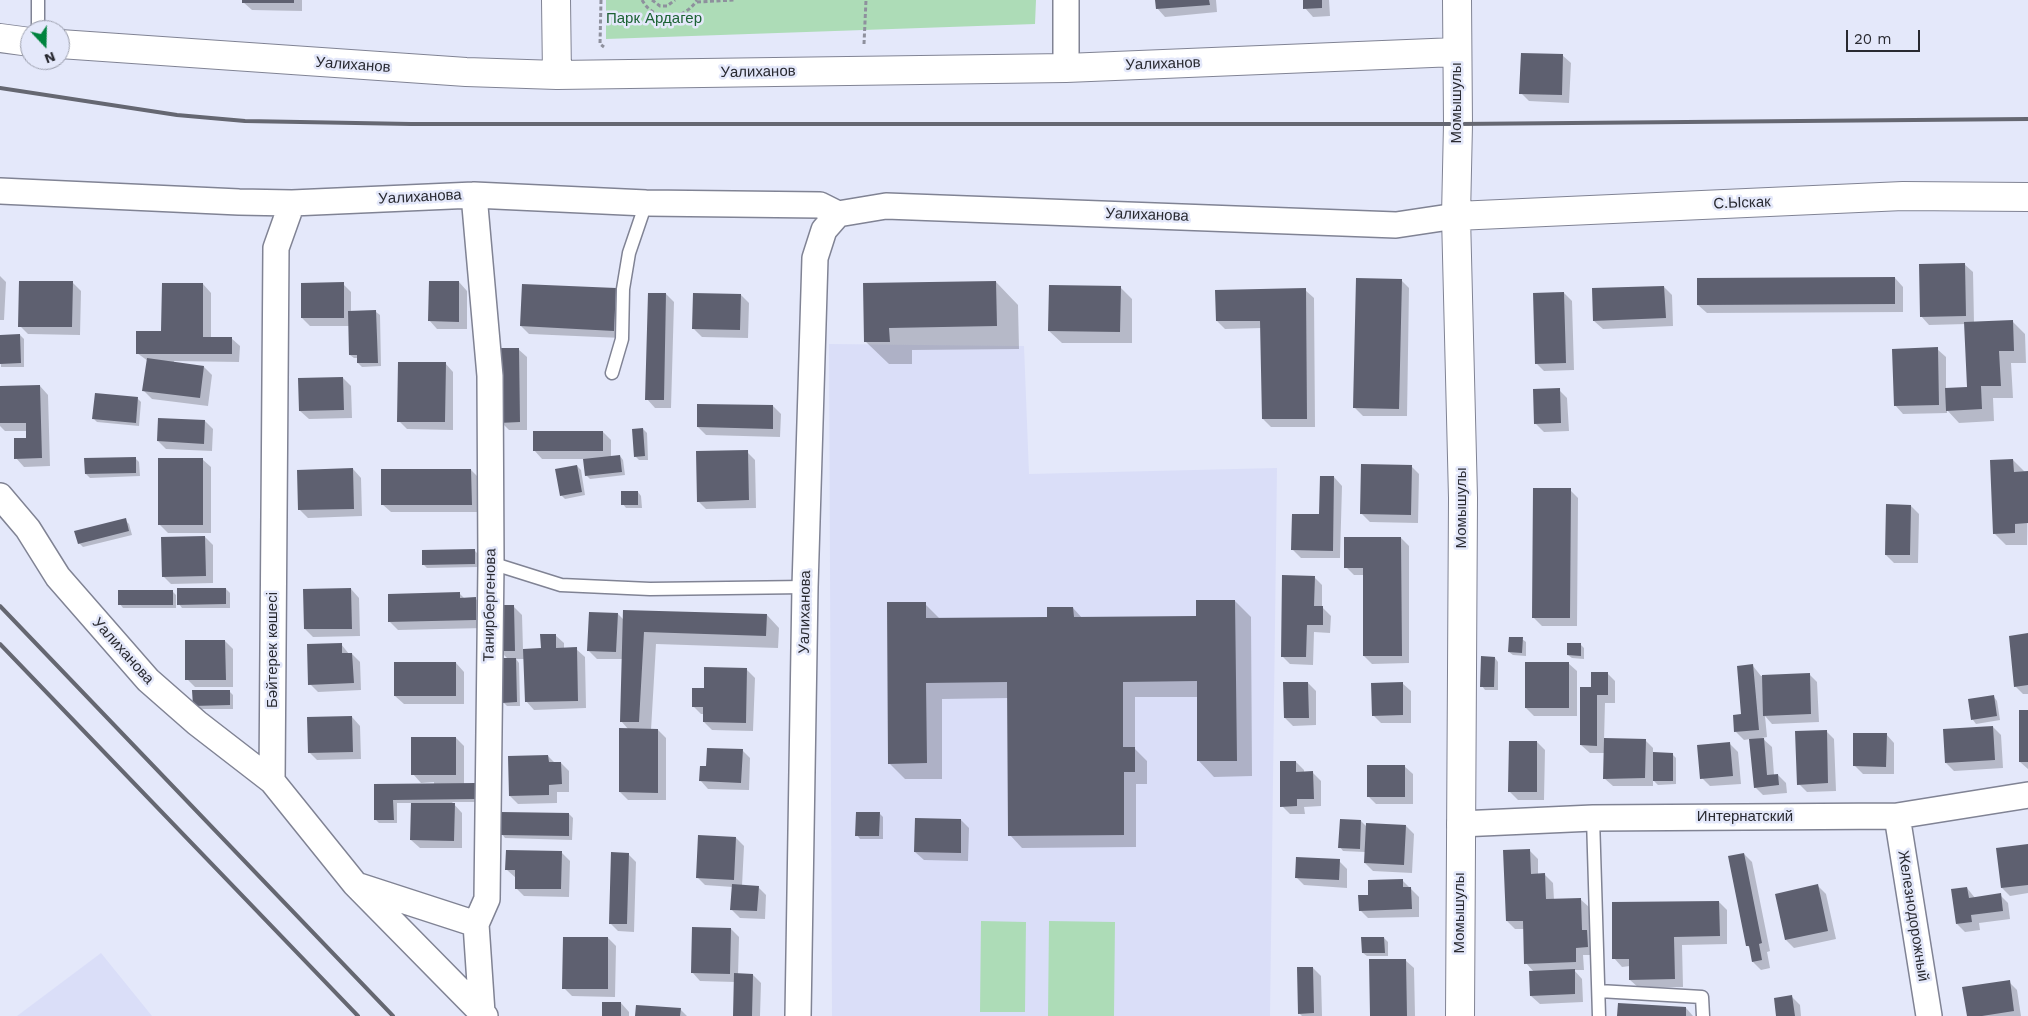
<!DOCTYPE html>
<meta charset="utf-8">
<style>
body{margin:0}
#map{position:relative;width:2028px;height:1016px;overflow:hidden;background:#e4e8fa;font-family:"Work Sans",sans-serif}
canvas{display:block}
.north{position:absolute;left:20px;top:20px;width:50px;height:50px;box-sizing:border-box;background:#e4e8fa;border:1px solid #999caa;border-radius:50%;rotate:159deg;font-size:14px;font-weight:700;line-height:20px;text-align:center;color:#292a31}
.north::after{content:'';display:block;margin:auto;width:18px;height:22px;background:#00833e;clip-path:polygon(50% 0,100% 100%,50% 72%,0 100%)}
.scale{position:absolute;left:1846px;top:30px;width:74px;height:22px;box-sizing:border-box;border:2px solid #292a31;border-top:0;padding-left:6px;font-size:15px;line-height:18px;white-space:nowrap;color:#292a31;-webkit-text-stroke:4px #e4e8fa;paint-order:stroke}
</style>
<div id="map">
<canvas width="2028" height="1016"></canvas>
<div class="north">N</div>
<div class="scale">20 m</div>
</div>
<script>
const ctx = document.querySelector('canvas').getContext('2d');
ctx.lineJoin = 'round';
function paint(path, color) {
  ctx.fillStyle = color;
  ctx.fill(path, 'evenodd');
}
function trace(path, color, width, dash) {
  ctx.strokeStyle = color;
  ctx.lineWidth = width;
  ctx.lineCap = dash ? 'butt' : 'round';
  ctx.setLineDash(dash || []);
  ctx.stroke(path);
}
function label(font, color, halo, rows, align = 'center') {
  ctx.font = font + ' "Work Sans",sans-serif';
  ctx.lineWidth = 5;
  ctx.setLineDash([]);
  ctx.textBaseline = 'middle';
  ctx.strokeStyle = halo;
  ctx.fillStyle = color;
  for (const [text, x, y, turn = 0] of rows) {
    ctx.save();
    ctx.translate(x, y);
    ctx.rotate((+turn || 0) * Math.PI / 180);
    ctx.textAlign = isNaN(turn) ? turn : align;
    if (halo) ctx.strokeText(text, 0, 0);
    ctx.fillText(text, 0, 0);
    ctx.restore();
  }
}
paint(new Path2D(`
 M829 344 1024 346 1029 474 1277 468 1270 1016H832Z
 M101 953 152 1016H17Z`), '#dadef8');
paint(new Path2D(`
 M606 0H1036L1035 24 606 39Z
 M981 921 1026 922 1025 1012H980Z
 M1049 921 1115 922 1114 1016H1048Z`), '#addcb7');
paint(new Path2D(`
 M244 0H302V11L252 10 243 2Z
 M1156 0H1216L1217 12 1165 17 1157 8Z
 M1304 0H1329L1330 16 1313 17 1305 8Z
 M1562 55 1571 63 1569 103 1529 101 1521 93Z
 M1964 264 1973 272 1974 323 2012 321 2025 334 2026 363H2011L2013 398H1993L1994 421 1959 423 1947 410V413L1903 414 1895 405 1937 349 1946 357V389L1968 388 1966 324 1929 325 1921 316Z
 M0 276 6 282 4 320H0Z
 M1895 278 1903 287V312L1707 313 1698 305Z
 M1401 280 1409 288 1407 416H1363L1355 408Z
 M459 282 467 291V329H437L429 320Z
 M996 282 1018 305 1019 349 912 350V364H889L866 342 865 284Z
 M73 283 81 291 80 335 28 334 20 326Z
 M203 284 211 293V338H231L240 346 239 362 174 361V363L204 367 212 375 208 406 152 399 144 391 148 361 137 353 163 332Z
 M343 284 351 292V312H376L380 315 381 366 362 367 358 363V358H354L350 355V326H310L302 318Z
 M1120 287 1132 299V343H1062L1049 331Z
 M1664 287 1672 295 1673 326 1603 329 1594 321Z
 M615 289 623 297 622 338 529 334 521 326Z
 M1305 290 1314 298 1315 427H1271L1263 419 1262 328 1225 329 1217 321Z
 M1564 293 1572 301 1574 370 1544 371 1536 363Z
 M666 294 674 302 671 408H655L647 399Z
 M741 295 749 303 748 338 702 337 693 328Z
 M20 335 24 339V367H1L0 336Z
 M518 349 527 357V430H509L501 422Z
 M445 363 453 372V430L407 429 399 421Z
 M343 378 351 386 352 418 309 419 300 411Z
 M40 386 48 395 50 466 24 467 16 458 27 439V431H5L0 426V387Z
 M1559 390 1567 398 1569 431 1544 432 1535 423Z
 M137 398 141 402 139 426 97 422 94 419Z
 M773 406 781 414 780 437 706 435 698 427Z
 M205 421 213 429 212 451 166 449 158 441Z
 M643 429 647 433 648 460H639L635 456Z
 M603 432 611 440V457L620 456 623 460 625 475 590 479 586 475 584 459H542L534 450Z
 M747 452 755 460 756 508 706 509 698 501Z
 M135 458 139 462 140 476 90 478 86 474Z
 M202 459 211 467V533H168L160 525Z
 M2013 460 2025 472H2028L2027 545H2006L1994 533Z
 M577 466 581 470 585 495 565 499 561 495Z
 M1411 466 1419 474 1418 523 1370 522 1361 513Z
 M353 469 361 478 362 516 308 518 299 509Z
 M471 470 479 478V512H391L382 504Z
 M1334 477 1342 486 1340 558H1301L1293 550 1320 515Z
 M1570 490 1578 498 1577 626H1542L1533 617Z
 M638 492 641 496 642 508H626L623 504Z
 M1911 506 1919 514 1918 563H1894L1886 555Z
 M125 520 129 524 132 535 83 547 79 543Z
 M205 537 213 545V583L171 584 163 576Z
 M1401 538 1409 546V663L1372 664 1364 656V575H1354L1346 567Z
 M474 550 478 554V567L427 568 424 565Z
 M1314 577 1322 585V607L1331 616 1330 633 1314 632 1313 665 1290 664 1282 656Z
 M226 589 230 593V608H182L179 604Z
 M351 589 359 598 360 636 313 637 305 629Z
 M172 591 176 595V608H123L120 604Z
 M460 594 465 599 475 598 484 607V628L398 630 390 622Z
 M1235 601 1251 617 1252 776 1214 777 1198 760V697H1135V749L1147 761V784H1136V847L1022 848 1010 835 1009 698 942 699V779H905L889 763 925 604 941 620 1049 619 1073 608 1083 619 1197 618Z
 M514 607 522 615 523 650 542 649 555 635 564 643V649H576L585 657 586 708 534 710 526 701 525 659H516L519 663 520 706H507L503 702 508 659 500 651Z
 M618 614 624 620 767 615 779 628 778 648 656 644 651 730H658L666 738V800H628L620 792 629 730 621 721 623 659H597L588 650Z
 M2028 635V694H2023L2015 686Z
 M1522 639 1526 642V656L1513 655 1509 652Z
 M225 641 233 649V687H195L187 679Z
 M341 644 349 654H352L360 662 361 690 318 692 310 684Z
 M1581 645 1584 648V659L1572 658 1568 655Z
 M1495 658 1498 662V690H1485L1482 686Z
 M456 663 464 672V704H404L395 696Z
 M1568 663 1577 671V716H1534L1526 708Z
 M1753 666 1761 676 1809 674 1817 682 1819 722 1772 724 1765 716 1767 737 1762 738 1772 747 1774 775H1778L1786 783 1787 793 1763 795 1755 787 1750 739 1744 740 1736 732 1742 715Z
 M747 670 755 678 753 731 712 730 704 722V714H701L693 706 705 690Z
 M1607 673 1615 681V703H1605L1604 740H1645L1653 748V754H1672L1676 758V784L1658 785 1653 780V786H1613L1604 778 1605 753H1590L1581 745 1592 689Z
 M1308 683 1316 691V725L1293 726 1285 718Z
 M1402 683 1411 691V723H1381L1373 715Z
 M229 691 233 695V709H198L194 705Z
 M1994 697 1997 701 2000 720 1976 724 1973 720 1969 700Z
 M2028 711V769L2020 762Z
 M352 717 360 726 361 759 317 760 309 752Z
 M1993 727 2001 735 2003 768 1954 771 1946 763Z
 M1826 731 1834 739 1836 791 1807 792 1799 784Z
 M1886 734 1894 743V774H1863L1855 766Z
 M456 738 464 746V785L480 802H452L462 813V848H420L411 840 412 803H397V823H379L376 820 375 786 434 785V782L421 783 413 774Z
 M1537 742 1545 750 1544 800H1518L1510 792Z
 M1730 744 1738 752 1741 784 1710 786 1702 778Z
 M742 750 750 758 749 790 708 789 700 780 708 768Z
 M548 756 555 763H561L569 771V792H557V803L518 804 510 796Z
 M1296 762 1304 770V773H1313L1321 781V806L1304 807 1305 814H1290L1282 806Z
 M1404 766 1413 774V804H1376L1368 796Z
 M879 813 883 817V839H860L857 835Z
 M569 814 573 818 572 840 505 838 502 834Z
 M961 820 969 828 968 861 924 860 915 852Z
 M1361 821 1367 827 1406 826 1414 834 1412 873 1373 871 1365 863V852L1343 851 1340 847Z
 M736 838 744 846 742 886 758 887 766 895 765 919 740 918 731 909 733 887 705 885 697 877Z
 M2028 845V893L2010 896 2002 888Z
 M1529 850 1538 859V875H1545L1553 883 1554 900 1580 899 1589 907 1590 934 1595 940V955H1583L1584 970H1574L1582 979 1583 1002 1540 1004 1531 996 1534 972 1526 963 1524 929H1515L1507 921Z
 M562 853 570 861 569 897 524 896 516 888V878L507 870Z
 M628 854 636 862 634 932 618 931 610 923Z
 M1744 854 1752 862 1770 951 1767 952 1770 968 1761 970 1753 962 1751 949 1748 946Z
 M1339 861 1347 869V888L1304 885 1296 877Z
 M1403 881 1419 897V917L1368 918 1360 910 1370 896Z
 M1818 886 1826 894 1836 939 1794 948 1786 940Z
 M1967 888 1975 898 2000 895 2008 903 2010 919 1979 923 1980 930 1965 932 1957 924Z
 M1719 902 1727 910V944L1682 945 1683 987 1639 988 1630 980V966L1622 967 1614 958Z
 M731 929 739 937 738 975H753L761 983 760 1016H734L735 982 700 981 692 972Z
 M608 938 616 946 615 997 572 996 564 988Z
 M1384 938 1388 942V956H1367L1363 953Z
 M1405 960 1414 968 1415 1016H1372Z
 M1313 968 1321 976 1322 1016H1302L1299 1013Z
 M2009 982 2017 990 2021 1016H1968Z
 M1792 997 1800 1005 1801 1016H1778Z
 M621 1003 629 1012V1016H603Z
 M1686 1008 1693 1016H1618Z
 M680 1009 687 1016H636Z`), '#0003');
paint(new Path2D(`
 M242 0H294V3H242Z
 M1155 0H1209L1210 5 1156 9Z
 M1303 0H1322V8L1303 9Z
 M1521 53 1563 54 1562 95 1519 94Z
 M1965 263 1966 316 1920 317 1919 264Z
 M1895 277V304L1697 305V278Z
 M1356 278 1402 279 1399 409 1353 408Z
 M19 281H73L72 327H18Z
 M429 281H459V322L428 321Z
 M996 281 997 326 889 328 890 342H864L863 283Z
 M344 282V318H301V283Z
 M162 283H203V337H232V354H136V331H161Z
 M522 284 616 288 614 331 520 326Z
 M1049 285 1121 286 1120 332 1048 331Z
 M1664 286 1666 318 1593 321 1592 288Z
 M1306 288 1307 419H1262L1260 321H1216L1215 290Z
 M1564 292 1566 363 1535 364 1533 293Z
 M648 293H666L664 400H645Z
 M693 293 741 294 740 330 692 329Z
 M376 310 378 363H357V355H349L348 311Z
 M2013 320 2014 351H1999L2001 386H1981L1982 409 1946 411 1945 388 1967 387 1964 322Z
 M20 334 21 363 0 364V335Z
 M1938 347 1939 405 1894 406 1892 349Z
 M499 348H519L520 422 499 423Z
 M147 358 204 366 200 398 142 391Z
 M398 362H446L445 422H397Z
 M343 377 344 410 299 411 298 378Z
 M40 385 42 458 14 459V438H26V423H0V386Z
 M1560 388 1561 423 1534 424 1533 389Z
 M95 393 138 397 136 423 92 419Z
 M697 404 773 405V429L697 427Z
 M158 418 205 420 204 444 157 441Z
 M643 428 645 456 634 457 632 429Z
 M533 431H603V451H533Z
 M748 450 749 500 697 502 696 451Z
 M620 455 622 472 585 476 583 459Z
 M136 457V473L85 474 84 458Z
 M158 458H203V525H158Z
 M2013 459 2014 472 2028 471V523L2015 524V533L1993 534 1990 460Z
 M1361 464 1412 465 1411 515 1360 514Z
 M577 465 582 492 560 496 555 469Z
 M353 468 354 509 298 510 297 470Z
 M381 469H471L472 505H381Z
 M1320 476H1334L1333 551 1291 550 1292 514H1319Z
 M1533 488H1571L1570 618H1532Z
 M621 491H638V505H621Z
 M1886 504 1911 505 1910 555H1885Z
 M126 518 129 531 78 544 74 531Z
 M205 536 206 576 162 577 161 537Z
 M1344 537H1401L1402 656H1363V568H1344Z
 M475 549V564L422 565V550Z
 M1282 575 1315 576 1314 606H1323V625H1307L1306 657H1281Z
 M177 588H226V604L177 605Z
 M351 588 352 629H304L303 589Z
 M118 590H173V605H118Z
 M460 592V598L476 597V620L388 622V594Z
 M1196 600H1235L1237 761H1197V681L1123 682V747H1135V772H1124V835L1008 836 1007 682 926 683 927 763 888 764 887 602H926V618L1047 617V607H1073L1074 617 1196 616Z
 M498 605H514L515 651H499Z
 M623 610 767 614 766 636 644 632 639 722H620Z
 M589 612 618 613 616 652 587 651Z
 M2028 633V685L2014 687 2009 636Z
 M540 634H556V648L577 647 578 701 525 702 523 649 541 648Z
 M1509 637H1523L1522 653 1508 652Z
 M185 640H225L226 680H185Z
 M342 643V653H352L354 683 308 685 307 644Z
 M1567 643H1581V656L1567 655Z
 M1481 656 1495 657 1494 687H1480Z
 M500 658H516L517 702 502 703Z
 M394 662H456V696H394Z
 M1525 662H1569V708H1525Z
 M1753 664 1759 730 1734 732 1733 715 1741 714 1737 666Z
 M704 667 747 668 746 723 703 722V707H692V688H704Z
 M1591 672H1608V695H1597V746L1580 745V687H1591Z
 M1810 673 1811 714 1763 716 1762 675Z
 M1283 682H1308L1309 718H1284Z
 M1403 682V715L1372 716 1371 683Z
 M192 690H230V705L193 706Z
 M1994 695 1997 716 1971 720 1968 699Z
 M2019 710H2028V762H2019Z
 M352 716 353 752 308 753 307 717Z
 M1993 726 1995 760 1945 763 1943 729Z
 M619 728 658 729V793L619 792Z
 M1827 730 1828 783 1797 785 1795 731Z
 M1853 733H1887L1886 767 1853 766Z
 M411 737H456V775H411Z
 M1604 738 1646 739 1645 778 1603 779Z
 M1764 738 1767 775 1778 774 1779 785 1754 788 1749 739Z
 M1509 741H1537V792H1508Z
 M1730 742 1733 776 1700 779 1697 745Z
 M707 748 743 749 741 783 699 781 700 766H706Z
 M1653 752 1673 753V781H1653Z
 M548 755 549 762H561L562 784 549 785V795L509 796 508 756Z
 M1280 761H1296V772L1313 771 1314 799H1297V806L1280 807Z
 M1367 765H1405V797H1367Z
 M476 783V799L393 800 394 820H374V784Z
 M411 803H455L454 841 410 840Z
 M501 812 569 813V836L500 835Z
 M856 812H880L879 836H855Z
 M915 818 961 819V853L914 852Z
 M1340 819 1361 820 1360 849 1338 848Z
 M1366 823 1406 825 1404 865 1364 863Z
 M698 835 736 837 734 880 696 878Z
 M2028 844V885L2001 888 1996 848Z
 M1530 849 1531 874 1545 873 1546 899 1581 898 1582 930H1587L1588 947 1576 948V962L1524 964 1523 921H1506L1503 850Z
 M506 850 562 851 561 889H515V870H505Z
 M611 852 629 853 627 924H609Z
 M1744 853 1762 943 1759 944 1762 960 1752 962 1749 946H1746L1728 856Z
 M1296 857 1340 859 1339 880 1295 878Z
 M1403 879V887H1411L1412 909 1359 911 1358 895H1368V880Z
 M732 884 759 886 757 911 730 910Z
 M1818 884 1828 931 1785 940 1775 894Z
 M1967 887 1969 898 2001 893 2003 911 1971 915 1972 922 1956 924 1951 889Z
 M1719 901 1720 936 1674 937 1675 979 1629 980V959H1612V902Z
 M692 927 731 928 730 974 691 973Z
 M563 937H608V989H562Z
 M1361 937H1384L1385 953H1362Z
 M1369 959H1406L1407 1016H1370Z
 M1297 967H1313L1314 1013 1298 1014Z
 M1575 969V994L1530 996 1529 971Z
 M734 973 753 974 752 1016H733Z
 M2010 980 2014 1011 1982 1016H1967L1962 987Z
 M1792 995 1795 1016H1776L1774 998Z
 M602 1002H621V1016H602Z
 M1618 1003 1686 1007V1016H1617Z
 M636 1005 681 1008 680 1016H635Z`), '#5e6070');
const lane = new Path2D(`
 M38 0V30
 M612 373 622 339 623 289 629 253 646 203
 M491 563 561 585 650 589 805 587
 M1593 818 1599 1016
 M1599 991 1702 997 1703 1016`);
const street = new Path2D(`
 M1066 0V68
 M0 191 239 202 292 203 474 195 646 203 820 205 838 214
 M474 195 490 376 491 563 487 899 476 924 482 1013
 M292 203 276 248 272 781 355 884 485 1016
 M0 496 28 529 58 577 148 680 197 723 272 781
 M1897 816 1929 1016
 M1460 824 1593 818 1897 816 2028 795
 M359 886 476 924
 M798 1016 805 587 815 258 824 230 838 214 886 206 1396 225 1456 216`);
const secondary = new Path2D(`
 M556 0 557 75
 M1457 0 1458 124 1456 216 1463 498 1460 1016
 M0 38 30 42
 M60 44 466 72 557 75 1066 68 1456 52
 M1456 216 1903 196 2028 197`);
trace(lane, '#808394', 15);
trace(street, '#808394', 28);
trace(secondary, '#808394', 30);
trace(new Path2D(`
 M601 0 600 44 604 47
 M642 0C655 23 684 21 697 0
 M652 0 660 6H667L675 0
 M697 2 734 0
 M864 44 866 0`), '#8e909d', 3, [4, 2.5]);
trace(lane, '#fff', 12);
trace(street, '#fff', 25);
trace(secondary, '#fff', 28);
trace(new Path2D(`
 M0 88 177 115 245 121 411 124H1458L2028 119
 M0 606 393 1016
 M0 644 358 1016`), '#656771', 4);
label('15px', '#1c6234', '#e4e8fa', [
 ["Парк Ардагер",654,19]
]);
label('15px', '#292a31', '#e4e8fa', [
 ["Уалиханов",1163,64,-2],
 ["Уалиханов",353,65,4],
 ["Уалиханов",758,72,-1],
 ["Момышулы",1457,103,-90],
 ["Уалиханова",420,197,-3],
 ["С.Ыскак",1742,203,-2],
 ["Уалиханова",1147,215,2],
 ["Момышулы",1462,508,-90],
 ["Танирбергенова",490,605,-89],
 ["Уалиханова",805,612,-89],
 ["Бәйтерек көшесі",273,650,-90],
 ["Уалиханова",123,651,48],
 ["Интернатский",1745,817],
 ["Момышулы",1460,913,-90],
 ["Железнодорожный",1913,916,81]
]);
</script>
